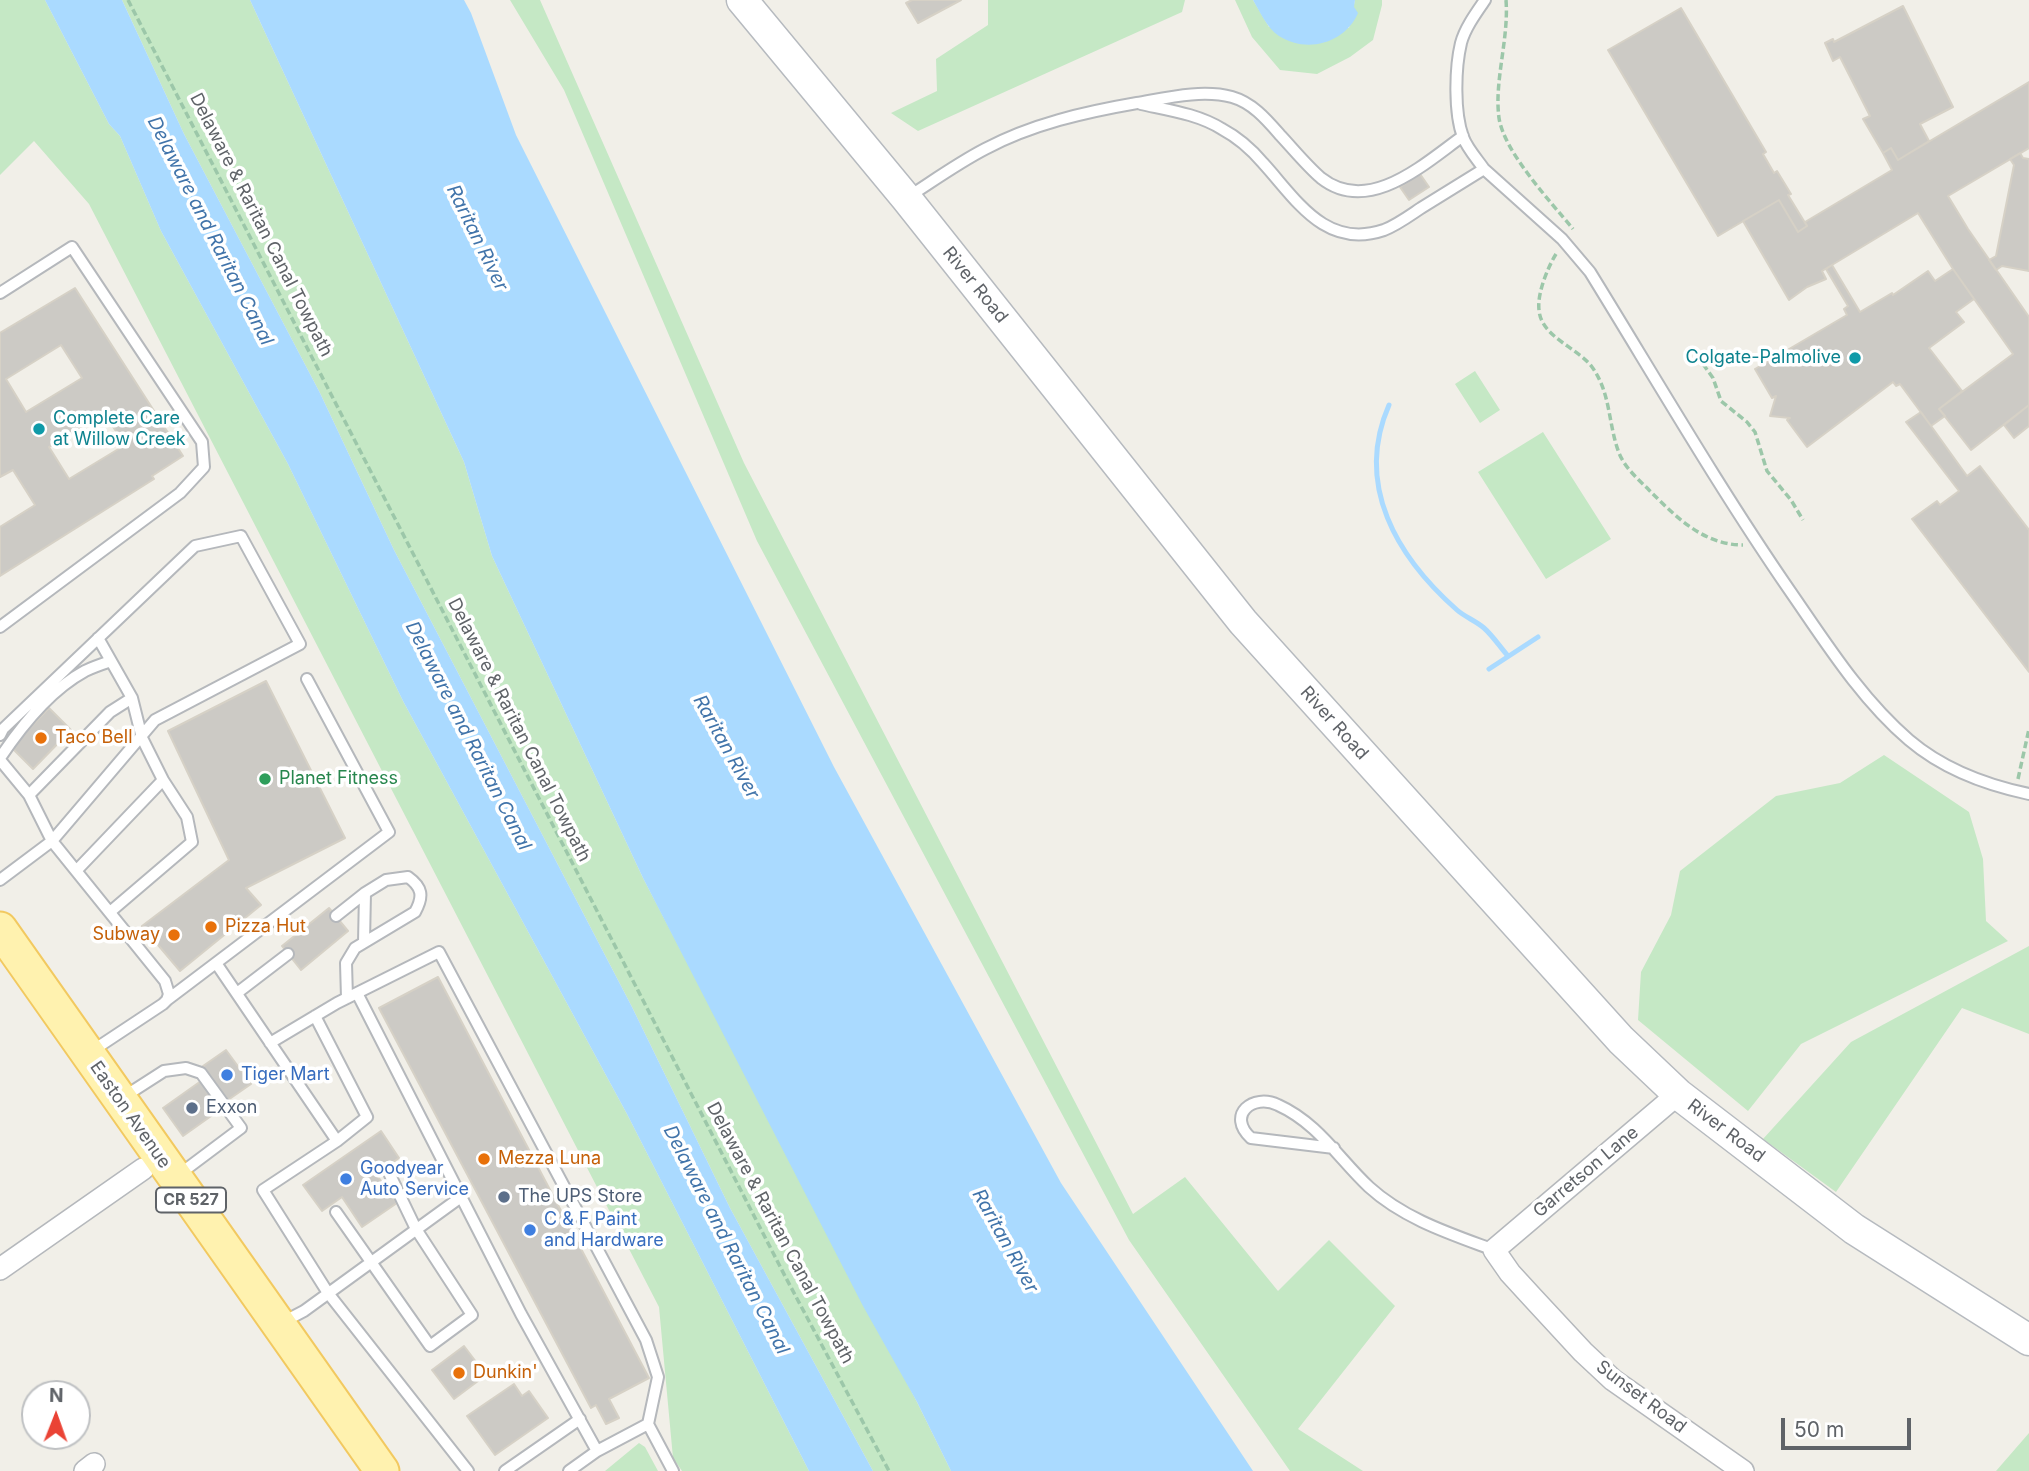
<!DOCTYPE html>
<style>
body{margin:0}
#map{position:relative;width:2029px;height:1471px;overflow:hidden;background:#f1efe8;font-family:Inter,sans-serif}
canvas{display:block}
.north{position:absolute;left:21px;top:1380px;width:70px;height:70px;box-sizing:border-box;background:#fff;border:2px solid #bfc1c3;border-radius:50%;rotate:1deg;font-size:19px;font-weight:700;line-height:28px;text-align:center;color:#5f6368}
.north::after{content:'';display:block;margin:auto;width:24px;height:32px;background:#ea4335;clip-path:polygon(50% 0,100% 100%,50% 72%,0 100%)}
.scale{position:absolute;left:1781px;top:1418px;width:130px;height:32px;box-sizing:border-box;border:4px solid #5f6368;border-top:0;padding-left:9px;font-size:21px;line-height:24px;white-space:nowrap;color:#5f6368;-webkit-text-stroke:5px #fff;paint-order:stroke}
</style>
<div id="map">
<canvas width="2029" height="1471"></canvas>
<div class="north">N</div>
<div class="scale">50 m</div>
</div>
<script>
const ctx = document.querySelector('canvas').getContext('2d');
ctx.lineJoin = 'round';
function paint(path, color) {
  ctx.fillStyle = color;
  ctx.fill(path, 'evenodd');
}
function trace(path, color, width, dash) {
  ctx.strokeStyle = color;
  ctx.lineWidth = width;
  ctx.lineCap = dash ? 'butt' : 'round';
  ctx.setLineDash(dash || []);
  ctx.stroke(path);
}
function label(font, color, halo, rows, align = 'center') {
  ctx.font = font + ' Inter,sans-serif';
  ctx.lineWidth = 7;
  ctx.setLineDash([]);
  ctx.textBaseline = 'middle';
  ctx.strokeStyle = halo;
  ctx.fillStyle = color;
  for (const [text, x, y, turn = 0] of rows) {
    ctx.save();
    ctx.translate(x, y);
    ctx.rotate((+turn || 0) * Math.PI / 180);
    ctx.textAlign = isNaN(turn) ? turn : align;
    if (halo) ctx.strokeText(text, 0, 0);
    ctx.fillText(text, 0, 0);
    ctx.restore();
  }
}
paint(new Path2D(`
 M0 0H45L109 124 120 136 161 231 288 464 403 701 627 1114 809 1471H682L673 1458 659 1307 89 204 34 141 0 175Z
 M122 0H250L464 462 492 556 643 878 917 1402 951 1471H873L730 1208 632 1007 394 550 320 393 184 134Z
 M510 0H540L744 463 1133 1214 1185 1177 1278 1291 1329 1240 1395 1306 1298 1429 1363 1471H1290L1129 1240 757 541 564 90Z
 M988 0H1185L1182 12 918 131 891 113 937 91 936 59 988 25Z
 M1235 0H1253L1269 27 1349 28 1355 0H1382V5L1373 40 1350 57 1317 74 1280 70 1252 37Z
 M1475 371 1500 410 1480 423 1455 384Z
 M1543 432 1611 539 1546 579 1478 472Z
 M1884 755 1969 812 1983 859 1986 921 2008 941 1801 1044 1748 1111 1638 1020 1641 972 1671 915 1680 871 1776 796 1840 783Z
 M2029 946V1034L1962 1008 1836 1192 1763 1139 1851 1042Z
 M2029 1433V1471H1996Z
 M639 1443 645 1447 658 1471H605Z`), '#c5e8c5');
paint(new Path2D(`
 M45 0H122L184 134 320 393 394 550 632 1007 730 1208 873 1471H809L627 1114 403 701 288 464 161 231 120 136 109 124Z
 M250 0H464L471 13 516 135 834 767 1061 1183 1253 1471H951L917 1402 863 1306 643 878 492 556 464 462Z
 M1253 0H1355L1354 7 1358 13C1345 43 1307 54 1279 36 1267 28 1260 12 1253 0Z`), '#aadaff');
trace(new Path2D(`
 M1389 405C1354 485 1397 557 1457 610 1465 617 1476 621 1484 628 1493 636 1500 647 1508 656
 M1489 669 1538 637`), '#aadaff', 5);
const building = new Path2D(`
 M912 0H961L918 23 906 3Z
 M1903 6 1953 107 1920 124 1929 141 1898 160 1891 148 1883 153 1863 119 1870 116 1840 57 1833 61 1825 43 1833 39 1834 42Z
 M1681 8 1766 152 1763 154 1774 173 1777 171 1791 194 1788 195 1807 226 1798 232 1779 200 1718 236 1608 50Z
 M2029 82V148L1948 196 1968 229 2029 317V405L1971 450 1939 409 2013 354 1953 269 1918 213 1822 271 1826 279 1807 287 1789 300 1743 221 1779 200 1798 232 1807 226 1805 222 1892 170 1883 153 1891 148 1898 160Z
 M2020 153 2023 158 2029 159V271L2002 266 1996 270 1989 260 1996 256 2014 165 2010 159Z
 M1420 174 1429 187 1409 200 1400 187Z
 M1832 265 1860 312 1892 293 1893 295 1928 271 1935 281 1953 269 1974 299 1956 312 1964 322 1929 348 1962 391 1939 409 1945 416 1931 426 1900 384 1896 386 1893 382 1807 447 1787 420 1790 418 1770 416 1776 396 1772 398 1755 369 1847 315 1844 309 1848 306 1826 269Z
 M75 288 183 456 152 476 154 479 0 576V527L35 505 13 470 0 477V333ZM61 345 82 378 26 412 6 379ZM104 413 125 445 69 479 49 447Z
 M2029 405V426L2014 438 2004 425Z
 M1921 412 1967 476 1980 466 2029 530V672L1912 519 1937 501 1940 505 1959 491 1906 422Z
 M266 681 345 838 246 888 261 905 180 971 142 926 229 860 168 731Z
 M49 708 71 730 33 769 11 747Z
 M329 908 348 931 301 970 282 946Z
 M438 977 649 1378 609 1399 619 1418 606 1424 596 1405 591 1408 379 1008Z
 M226 1050 251 1084 228 1100 203 1066Z
 M201 1081 221 1109 183 1136 163 1108Z
 M381 1131 399 1158 376 1174 397 1203 362 1227 342 1197 322 1211 303 1185Z
 M464 1346 486 1375 454 1399 432 1370Z
 M514 1384 522 1396 529 1391 548 1418 495 1455 467 1416Z`);
paint(building, '#cccac5');
trace(building, '#d6d1c6', 2);
const lane = new Path2D(`
 M1485 0C1476 13 1465 28 1461 43 1455 68 1454 113 1463 137 1467 148 1477 159 1484 169L1562 239 1590 272C1656 379 1719 488 1790 591 1826 643 1861 699 1909 740 1943 769 1986 785 2029 794
 M1141 104C1168 110 1198 114 1222 129 1237 137 1252 150 1263 163 1296 199 1325 250 1384 230 1397 225 1409 216 1421 208 1442 195 1463 182 1484 169
 M908 197C933 181 958 163 985 149 1032 124 1085 112 1137 103 1166 98 1202 89 1232 97 1253 103 1267 120 1281 136 1294 150 1307 166 1321 178 1369 216 1425 163 1463 136
 M0 293 72 247 202 442 204 467 180 493 0 627
 M98 638 132 698 142 738 163 780 187 817 192 842 110 912
 M0 735 3 729 195 546 241 536 300 644 155 720 52 841 0 880
 M0 758C22 725 50 690 85 671 93 667 102 664 111 661
 M0 760 29 795 52 841 165 981 169 994 167 1000 163 1004 92 1051
 M29 795 110 712 132 698
 M76 871 163 780
 M336 916 365 893
 M216 963 337 1141
 M237 993 288 954
 M357 993 521 1314 597 1451
 M347 998 346 963 355 948 415 912C424 896 422 887 408 877L386 880 365 893 364 942
 M167 1000 389 832 307 679
 M315 1016 367 1117 337 1141 263 1190 328 1293 468 1471
 M270 1043 337 1003 439 952 646 1340 658 1377 648 1424 597 1451 569 1471
 M122 1098 164 1071 186 1068 201 1073 241 1128 177 1176
 M1334 1148 1251 1138C1226 1115 1253 1093 1278 1105 1318 1123 1339 1159 1369 1187 1404 1219 1451 1234 1494 1250
 M336 1212 430 1346 472 1315 416 1229 390 1175
 M281 1323 304 1311 461 1197
 M648 1424 673 1471
 M505 1471 580 1419`);
const street = new Path2D(`
 M1678 1094 1494 1250 1510 1273 1532 1297 1583 1352 1613 1380 1743 1471
 M0 1269 143 1169
 M85 1471 94 1464`);
const secondary = new Path2D(`
 M742 0 906 198 1243 622 1621 1040 1678 1094 1854 1229 2029 1340`);
const primary = new Path2D(`
 M0 929 382 1471`);
trace(lane, '#b5b8bc', 14);
trace(street, '#b5b8bc', 24);
trace(secondary, '#b6babf', 33);
trace(primary, '#f2c960', 37);
trace(new Path2D(`
 M128 0 786 1278 889 1471
 M1506 0C1509 39 1494 81 1499 118 1504 152 1551 202 1573 229
 M1556 254C1548 267 1537 293 1539 310 1541 337 1577 347 1592 367 1611 393 1608 424 1619 453 1625 468 1638 479 1649 490 1675 516 1703 545 1743 545
 M1703 364 1713 378 1721 401 1747 422 1755 432 1767 471 1791 500 1803 520
 M2018 779 2029 729`), '#9cc7a9', 3.5, [7, 3.5]);
trace(lane, '#fff', 10);
trace(street, '#fff', 21);
trace(secondary, '#fff', 30);
trace(primary, '#fff2af', 33);
for (const [x, y, r, color] of [
 [1855,358,7,"#0f9aa8"],
 [39,429,7,"#0f9aa8"],
 [41,738,7,"#e8710a"],
 [265,779,7,"#2e9e5b"],
 [211,927,7,"#e8710a"],
 [174,935,7,"#e8710a"],
 [227,1075,7,"#3f7fe0"],
 [192,1108,7,"#5c6f8a"],
 [484,1159,7,"#e8710a"],
 [346,1179,7,"#3f7fe0"],
 [504,1197,7,"#5c6f8a"],
 [530,1230,7,"#3f7fe0"],
 [459,1373,7,"#e8710a"]
]) {
  const dot = new Path2D();
  dot.arc(x, y, r, 0, 2 * Math.PI);
  ctx.fillStyle = color;
  ctx.fill(dot);
  trace(dot, '#fff', 2.5);
}
for (const [x, y, w] of [
 [191,1200,70]
]) {
  const box = new Path2D();
  box.roundRect(x - w / 2, y - 12.5, w, 25, 5);
  ctx.fillStyle = '#fff';
  ctx.fill(box);
  trace(box, '#5f6368', 2);
}
label('bold 16px', '#5f6368', null, [
 ["CR 527",191,1200]
]);
label('18px', '#5f6368', '#fff', [
 ["Delaware & Raritan Canal Towpath",261,225,63],
 ["River Road",975,285,51],
 ["River Road",1334,723,48],
 ["Delaware & Raritan Canal Towpath",519,730,63],
 ["Easton Avenue",130,1115,55],
 ["River Road",1726,1131,37],
 ["Garretson Lane",1586,1172,-40],
 ["Delaware & Raritan Canal Towpath",780,1233,62],
 ["Sunset Road",1641,1397,37]
]);
label('18px', '#0d838f', '#fff', [
 ["Colgate-Palmolive",1841,358],
 ["Complete Care",53,419,"left"],
 ["at Willow Creek",53,440,"left"]
], 'right');
label('18px', '#c56008', '#fff', [
 ["Taco Bell",55,738],
 ["Pizza Hut",225,927],
 ["Subway",160,935,"right"],
 ["Mezza Luna",498,1159],
 ["Dunkin'",473,1373]
], 'left');
label('18px', '#27864d', '#fff', [
 ["Planet Fitness",279,779]
], 'left');
label('18px', '#366cbe', '#fff', [
 ["Tiger Mart",241,1075],
 ["Goodyear",360,1169],
 ["Auto Service",360,1190],
 ["C & F Paint",544,1220],
 ["and Hardware",544,1241]
], 'left');
label('18px', '#4e5e75', '#fff', [
 ["Exxon",206,1108],
 ["The UPS Store",518,1197]
], 'left');
label('italic 19px', '#4174aa', '#fff', [
 ["Delaware and Raritan Canal",210,231,63],
 ["Raritan River",477,238,64],
 ["Delaware and Raritan Canal",468,736,63],
 ["Raritan River",726,747,61],
 ["Delaware and Raritan Canal",726,1240,63],
 ["Raritan River",1005,1241,61]
]);
</script>
